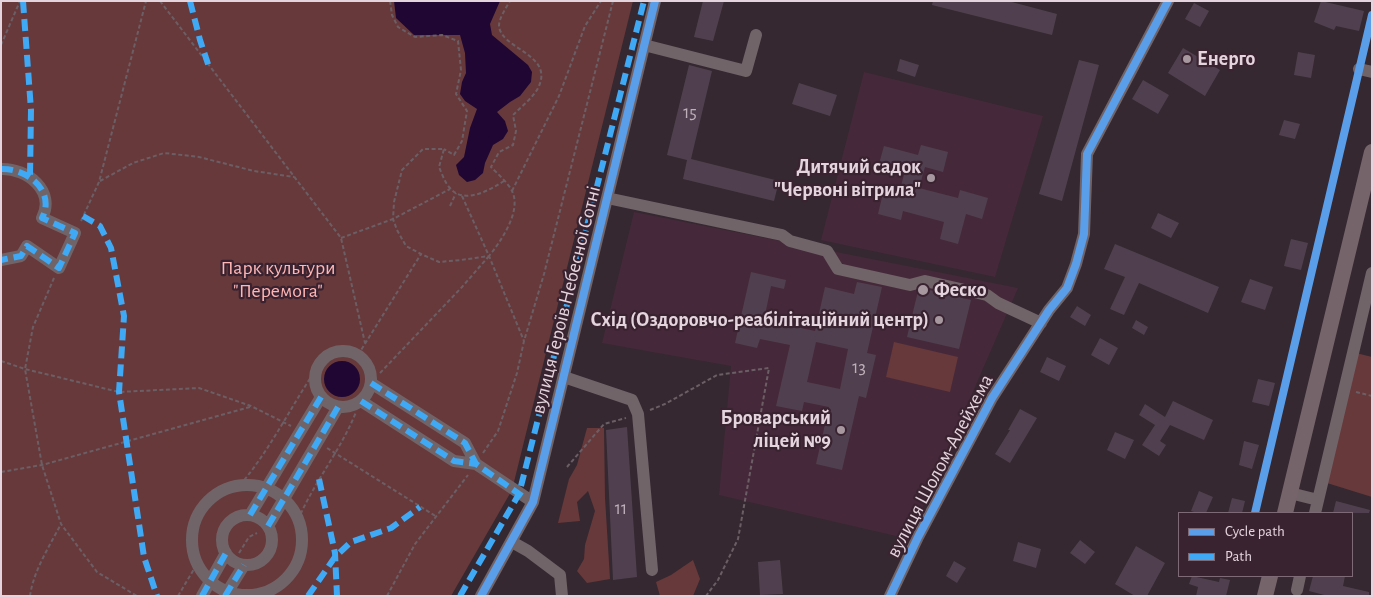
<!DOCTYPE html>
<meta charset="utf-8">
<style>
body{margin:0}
#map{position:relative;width:1373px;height:597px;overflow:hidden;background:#352830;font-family:"Alegreya Sans",sans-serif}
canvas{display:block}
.frame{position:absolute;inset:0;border:2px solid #e4d4dd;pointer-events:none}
.legend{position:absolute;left:1178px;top:512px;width:175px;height:65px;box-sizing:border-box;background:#3a2331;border:1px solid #7e6a76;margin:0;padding:6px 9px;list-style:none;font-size:15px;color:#e4d4dd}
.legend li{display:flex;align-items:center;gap:10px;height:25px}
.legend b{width:25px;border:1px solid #7e6a76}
</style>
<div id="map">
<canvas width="1373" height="597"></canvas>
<div class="frame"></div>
<ul class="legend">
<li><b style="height:6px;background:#5a9eea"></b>Cycle path</li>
<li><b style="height:6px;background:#3fa9f5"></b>Path</li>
</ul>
</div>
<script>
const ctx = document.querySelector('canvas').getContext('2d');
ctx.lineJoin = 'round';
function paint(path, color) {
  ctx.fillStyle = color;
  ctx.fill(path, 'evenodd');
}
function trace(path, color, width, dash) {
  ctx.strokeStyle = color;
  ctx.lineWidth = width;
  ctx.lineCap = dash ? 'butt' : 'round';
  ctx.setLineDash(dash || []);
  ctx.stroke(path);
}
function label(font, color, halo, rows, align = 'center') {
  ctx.font = font + ' "Alegreya Sans",sans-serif';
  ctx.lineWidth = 4.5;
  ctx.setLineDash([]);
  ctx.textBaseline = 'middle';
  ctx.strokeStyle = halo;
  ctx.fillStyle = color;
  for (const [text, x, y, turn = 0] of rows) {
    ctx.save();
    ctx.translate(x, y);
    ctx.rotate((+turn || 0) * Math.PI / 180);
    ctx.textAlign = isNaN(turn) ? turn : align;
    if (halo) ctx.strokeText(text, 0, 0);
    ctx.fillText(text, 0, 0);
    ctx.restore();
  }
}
paint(new Path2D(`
 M864 72 1043 116 995 277 821 240Z
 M634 212 1018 288 909 539 719 495 731 366 602 343Z`), '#45293a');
paint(new Path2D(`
 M1 1H633L512 490 451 596H1Z
 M894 342 958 357 950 392 886 377Z
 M1356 353 1372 357V497L1327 483Z
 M587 428H604L605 498 610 579 587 583 577 571 584 559 585 545 595 511 588 491 577 502 580 521 558 523 569 479 577 465Z
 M693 560 700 579 693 596H660L656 582 671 575Z`), '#67393b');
paint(new Path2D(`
 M394 1H500L490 24 492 35 528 65 532 72 531 82 520 96 510 102 497 112 505 121 508 131 503 139 493 145 485 163 483 173 475 180 467 182 459 175 456 165 464 157 470 128 477 109 465 101 460 94 462 82 466 73 465 53 460 35H414L396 18Z
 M324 379a18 18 0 1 1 36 0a18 18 0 1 1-36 0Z`), '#1f0633');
paint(new Path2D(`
 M703 1H724L713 41 694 37Z
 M933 1H1008L1057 14 1052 35 932 5Z
 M1321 1 1364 11 1359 31 1336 26 1334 30 1314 22Z
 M1194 3 1209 11 1200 27 1185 19Z
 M1183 48 1220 70 1205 96 1168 73Z
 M1298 52 1315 55 1311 78 1294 75Z
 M900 59 919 65 915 77 897 71Z
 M1079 60 1099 65 1062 201 1039 194Z
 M689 65 712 71 691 159 779 181 774 201 683 179 687 160 667 155Z
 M1143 80 1169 95 1158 114 1132 99Z
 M799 83 837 95 830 116 792 104Z
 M1284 120 1300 124 1295 139 1279 135Z
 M921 145 948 152 943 172 925 167 919 188 958 198 960 190 988 198 982 219 966 214 958 244 940 239 944 222 903 211 901 220 878 214 884 189 899 193 905 171 879 164 884 146 918 155Z
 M1158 213 1179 223 1171 238 1151 228Z
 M1291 239 1308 243 1301 270 1284 266Z
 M1115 244 1219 287 1208 313 1139 283 1124 315 1110 309 1125 277 1104 269Z
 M751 272 786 280 784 289 771 286 764 320 815 331 825 287 854 294 857 282 882 287 867 353 876 355 866 398 859 396 842 470 816 464 829 407 804 402 802 411 776 406 790 345 760 339 757 348 735 343ZM816 342 848 349 840 389 807 382Z
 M1250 279 1273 287 1265 310 1241 302Z
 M925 289 971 300 959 349 907 337 918 291Z
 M1077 306 1091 315 1085 326 1070 317Z
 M1136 320 1148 327 1144 335 1132 328Z
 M1100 338 1118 348 1109 365 1091 355Z
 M1047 357 1066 366 1059 381 1040 372Z
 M1258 379 1275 383 1269 406 1252 402Z
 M1173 401 1213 420 1204 440 1170 425 1160 441 1166 445 1159 456 1142 445 1155 425 1139 415 1145 404 1165 417Z
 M1020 409 1037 418 1010 463 995 454 1010 430H1008Z
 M627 427 637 577 613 580 606 430Z
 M1115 432 1134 440 1125 459 1107 450Z
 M1244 441 1259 445 1252 469 1239 465Z
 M1199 491 1213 497 1206 513H1197L1191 511Z
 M1232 498 1245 501 1242 513H1228Z
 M1336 501 1370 510 1369 513H1333Z
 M1080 540 1095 552 1085 564 1070 553Z
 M1018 542 1041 549 1036 568 1013 561Z
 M1136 546 1165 563 1147 596H1135L1115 584Z
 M780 560 783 594 760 595 758 562Z
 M954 561 966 568 957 583 946 576Z
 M1192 576 1219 582 1220 578 1230 580 1226 596H1196L1198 587 1189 584Z
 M1313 576H1345L1343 586 1369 592V596H1328L1309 591Z`), '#50404f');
trace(new Path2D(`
 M160 1 341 238 365 343
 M390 1 392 15 398 27 415 37 442 35 458 41 461 70 456 94 467 111 462 141 454 155 444 149
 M1 45 20 1
 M100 181 133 163 164 153 199 157 254 171 294 177
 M504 181C490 190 464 205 450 188 445 183 442 174 439 167L444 149H423L402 170 394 202 393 219 397 230 406 246 421 254 439 262 461 260 489 256C501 241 522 211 512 191 509 184 497 173 491 167L499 152 513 145 516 131 513 115C522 106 534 97 539 86 553 54 501 49 499 26 499 18 506 8 510 1
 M512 191 559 96 585 26 601 1
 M462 196 489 256 524 341
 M450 206 456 193
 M81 221 99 182 146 1
 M341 238 393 219 450 189
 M54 278 33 327 25 369 42 465 61 524 97 572 137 596
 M358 355 421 254
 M1 361 25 369 119 392 199 388 251 406 291 426
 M380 373 462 287 489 256
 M1356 392 1372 396
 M650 410 665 404 717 375 769 368 738 539 718 580 706 596
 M327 448 437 517
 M483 453 498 431 517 373 524 341 544 274 613 1
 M567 467 604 424 626 418
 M1 472 42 465 250 407
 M240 485C271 449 292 404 319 365
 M298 520C314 482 341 450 356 412
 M239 553 249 537 257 533
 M30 596C33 572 50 545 61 524
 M178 596 197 564
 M250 596V595
 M387 596 415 544 468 475`), '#6b5f65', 2, [4, 2.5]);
trace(new Path2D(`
 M644 45 746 71 756 35
 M1359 69 1372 72
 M1 169C27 168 56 191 42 218L75 233 59 268 27 246 21 256 1 260
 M607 198 782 235 790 241 827 251 838 269 910 285 925 281 987 295 998 303 1041 323
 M315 379a28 28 0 1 1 56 0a28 28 0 1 1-56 0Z
 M564 377 632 400 638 414 652 570
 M371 383 465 443 476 464 533 502
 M361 401 454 461 476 464
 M192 540a55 55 0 1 1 110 0a55 55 0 1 1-110 0Z
 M1290 493 1318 500
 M1315 513 1372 273
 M250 515 321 397
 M222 540a25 25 0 1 1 50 0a25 25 0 1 1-50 0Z
 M268 526 338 407
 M512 542 528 551 560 575 562 596
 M1297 590 1300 576
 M202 596 226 553
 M225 596 244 565
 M481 596 533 502 655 1
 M890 596 918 537 992 398 1049 310 1067 288 1076 264 1084 234 1087 154 1168 1`), '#716468', 12);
trace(new Path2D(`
 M1285 513 1372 152
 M1265 596 1270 576`), '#75646a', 16);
trace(new Path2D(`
 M23 1 31 110 30 177
 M190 1 200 40 209 67
 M1 169C27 168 56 191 42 218L75 233 59 268 27 246 21 256 1 260
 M83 216 100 226 111 248 124 316 119 392 144 557 157 596
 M371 383 465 443 476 464 522 496
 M361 401 454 461 476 464
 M319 479 335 553 337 596
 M250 515 321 397
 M268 526 338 407
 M202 596 226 553
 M225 596 244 565
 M308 596 335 557 351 542 391 528 420 507
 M460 596 519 494 644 1`), '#3fa9f5', 6, [12, 6]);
trace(new Path2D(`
 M1255 513 1372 15
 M481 596 533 502 655 1
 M890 596 918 537 992 398 1049 310 1067 288 1076 264 1084 234 1087 154 1168 1`), '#5a9eea', 8);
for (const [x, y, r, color] of [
 [1187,59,5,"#a798a0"],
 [931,178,5,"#a798a0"],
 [923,290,6,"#a798a0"],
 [939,320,5,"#a798a0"],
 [841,430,5,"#a798a0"]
]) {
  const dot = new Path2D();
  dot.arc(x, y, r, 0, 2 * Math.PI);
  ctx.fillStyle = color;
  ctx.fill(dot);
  trace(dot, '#3a2331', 2);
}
label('18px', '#bfafba', null, [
 ["15",690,113],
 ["13",859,368],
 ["11",621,509]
]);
label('bold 20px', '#e4d4dd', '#3a2331', [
 ["Енерго",1197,59,"left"],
 ["Дитячий садок",921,167],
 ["\"Червоні вітрила\"",921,190],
 ["Феско",934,290,"left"],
 ["Схід (Оздоровчо-реабілітаційний центр)",929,320],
 ["Броварський",831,418],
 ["ліцей №9",831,441]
], 'right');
label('20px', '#ffb6b4', '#3a2331', [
 ["Парк культури",278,268],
 ["\"Перемога\"",278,291]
]);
label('20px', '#e4d4dd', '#3a2331', [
 ["вулиця Героїв Небесної Сотні",566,300,-76],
 ["вулиця Шолом-Алейхема",940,466,-62]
]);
</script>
